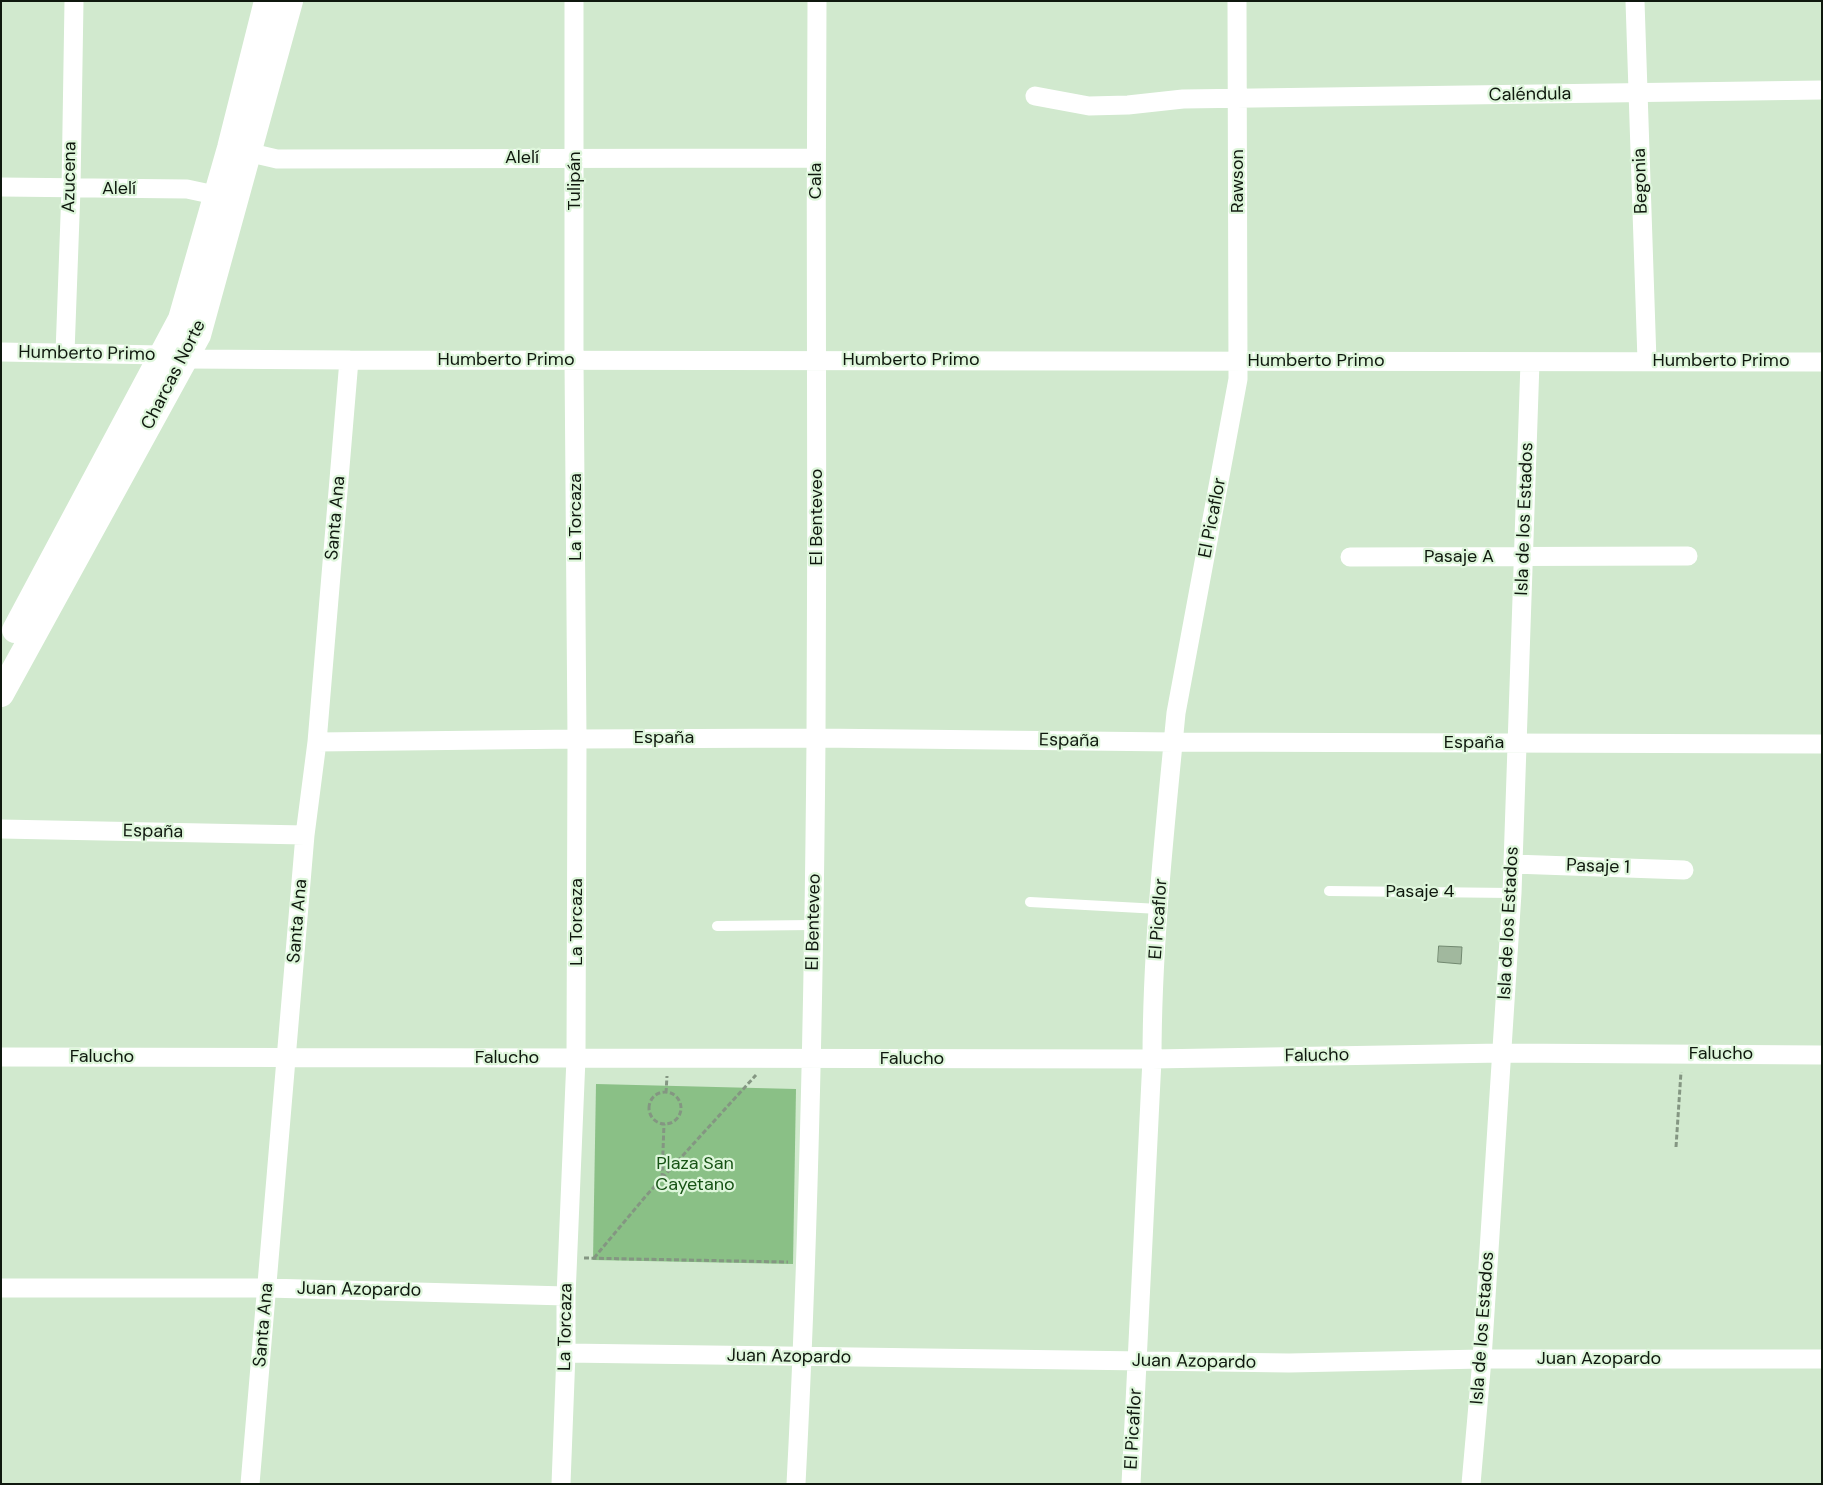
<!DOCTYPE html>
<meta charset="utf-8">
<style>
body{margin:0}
#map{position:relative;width:1823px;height:1485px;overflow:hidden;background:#d1e9ce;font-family:"DM Sans",sans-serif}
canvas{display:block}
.frame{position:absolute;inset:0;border:2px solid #0f180e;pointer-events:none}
</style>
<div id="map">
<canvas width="1823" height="1485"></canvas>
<div class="frame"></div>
</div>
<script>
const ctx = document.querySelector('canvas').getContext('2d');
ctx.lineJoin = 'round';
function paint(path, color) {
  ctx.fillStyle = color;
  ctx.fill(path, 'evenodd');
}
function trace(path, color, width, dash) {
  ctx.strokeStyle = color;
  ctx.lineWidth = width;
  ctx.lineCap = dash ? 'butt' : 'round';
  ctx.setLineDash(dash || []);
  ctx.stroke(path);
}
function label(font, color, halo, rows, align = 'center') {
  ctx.font = font + ' "DM Sans",sans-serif';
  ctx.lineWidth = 4.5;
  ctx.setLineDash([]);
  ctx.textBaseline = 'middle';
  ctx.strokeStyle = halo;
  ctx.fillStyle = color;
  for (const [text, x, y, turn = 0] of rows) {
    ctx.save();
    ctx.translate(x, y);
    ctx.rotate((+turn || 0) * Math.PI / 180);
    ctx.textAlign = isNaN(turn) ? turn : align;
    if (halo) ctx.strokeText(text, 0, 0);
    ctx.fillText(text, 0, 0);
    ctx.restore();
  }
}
paint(new Path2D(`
 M596 1084 796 1089 793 1264 593 1260Z`), '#8ac086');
const building = new Path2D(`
 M1439 946 1462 947 1461 964 1438 962Z`);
paint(building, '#a1b89e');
trace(building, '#71886f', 1);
trace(new Path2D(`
 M649 1108a16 16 0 1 1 32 0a16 16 0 1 1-32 0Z
 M666 1093 667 1076
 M1676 1147 1681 1072
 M662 1178 664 1124
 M584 1258 788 1262
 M594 1258 645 1197 756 1075`), '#849682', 3, [5, 2.5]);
trace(new Path2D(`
 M1329 891 1512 893
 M1030 902 1159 909
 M717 926 814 925`), '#fff', 10);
trace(new Path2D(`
 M1635 1 1647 361
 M1035 96 1089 106 1128 105 1183 99 1822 90
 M238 150 277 159 816 158
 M1 187 187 189 229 198
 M1 352 162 355 186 359 349 360 1822 362
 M65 353 71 189 74 1
 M1350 557 1688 556
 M317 742 577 739 816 738 1174 742 1822 744
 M1 829 305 835
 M1513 864 1684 870
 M1 1057 1152 1059 1502 1053 1822 1055
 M1 1288H267L566 1296
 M566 1353 1289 1363 1482 1359H1822
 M250 1484 305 835 317 742 349 360
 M561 1484 566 1353V1296L576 1058 577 739 574 360V1
 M796 1484C809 1236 814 987 816 739 818 493 815 247 817 1
 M1131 1484 1152 1059C1152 944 1165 828 1176 713L1238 379 1237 1
 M1471 1484 1482 1359 1512 893 1530 362`), '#fff', 19);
trace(new Path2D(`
 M15 630 181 319 230 148 267 1
 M1 694 198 335 290 1`), '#fff', 26);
label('18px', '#0f180e', '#def6db', [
 ["Caléndula",1530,95,-1],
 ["Alelí",522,158],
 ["Azucena",70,177,-89],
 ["Tulipán",575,181,-90],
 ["Cala",816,181,-90],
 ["Rawson",1238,181,-90],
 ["Begonia",1641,181,-92],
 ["Alelí",119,189],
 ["Humberto Primo",87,354,1],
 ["Humberto Primo",506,360],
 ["Humberto Primo",911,360],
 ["Humberto Primo",1316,361],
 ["Humberto Primo",1721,361],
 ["Charcas Norte",174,375,-63],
 ["La Torcaza",576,517,-90],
 ["El Benteveo",817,517,-90],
 ["Santa Ana",336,518,-85],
 ["El Picaflor",1213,518,-79],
 ["Isla de los Estados",1525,519,-88],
 ["Pasaje A",1459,557],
 ["España",664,738],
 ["España",1069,741,1],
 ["España",1474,743],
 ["España",153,832,1],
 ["Pasaje 1",1598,867,2],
 ["Pasaje 4",1420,892],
 ["El Picaflor",1159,919,-86],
 ["Santa Ana",298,921,-85],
 ["La Torcaza",577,922,-90],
 ["El Benteveo",814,922,-89],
 ["Isla de los Estados",1509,923,-87],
 ["Falucho",1721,1054],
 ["Falucho",1317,1056,-1],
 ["Falucho",102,1057],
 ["Falucho",507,1058],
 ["Falucho",912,1059],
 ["Juan Azopardo",359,1290,1],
 ["Santa Ana",264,1325,-85],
 ["La Torcaza",566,1327,-89],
 ["Isla de los Estados",1483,1328,-86],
 ["Juan Azopardo",789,1357,1],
 ["Juan Azopardo",1599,1359],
 ["Juan Azopardo",1194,1362,1],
 ["El Picaflor",1134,1429,-87]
]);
label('18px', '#165214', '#def6db', [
 ["Plaza San",695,1164],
 ["Cayetano",695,1185]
]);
</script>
